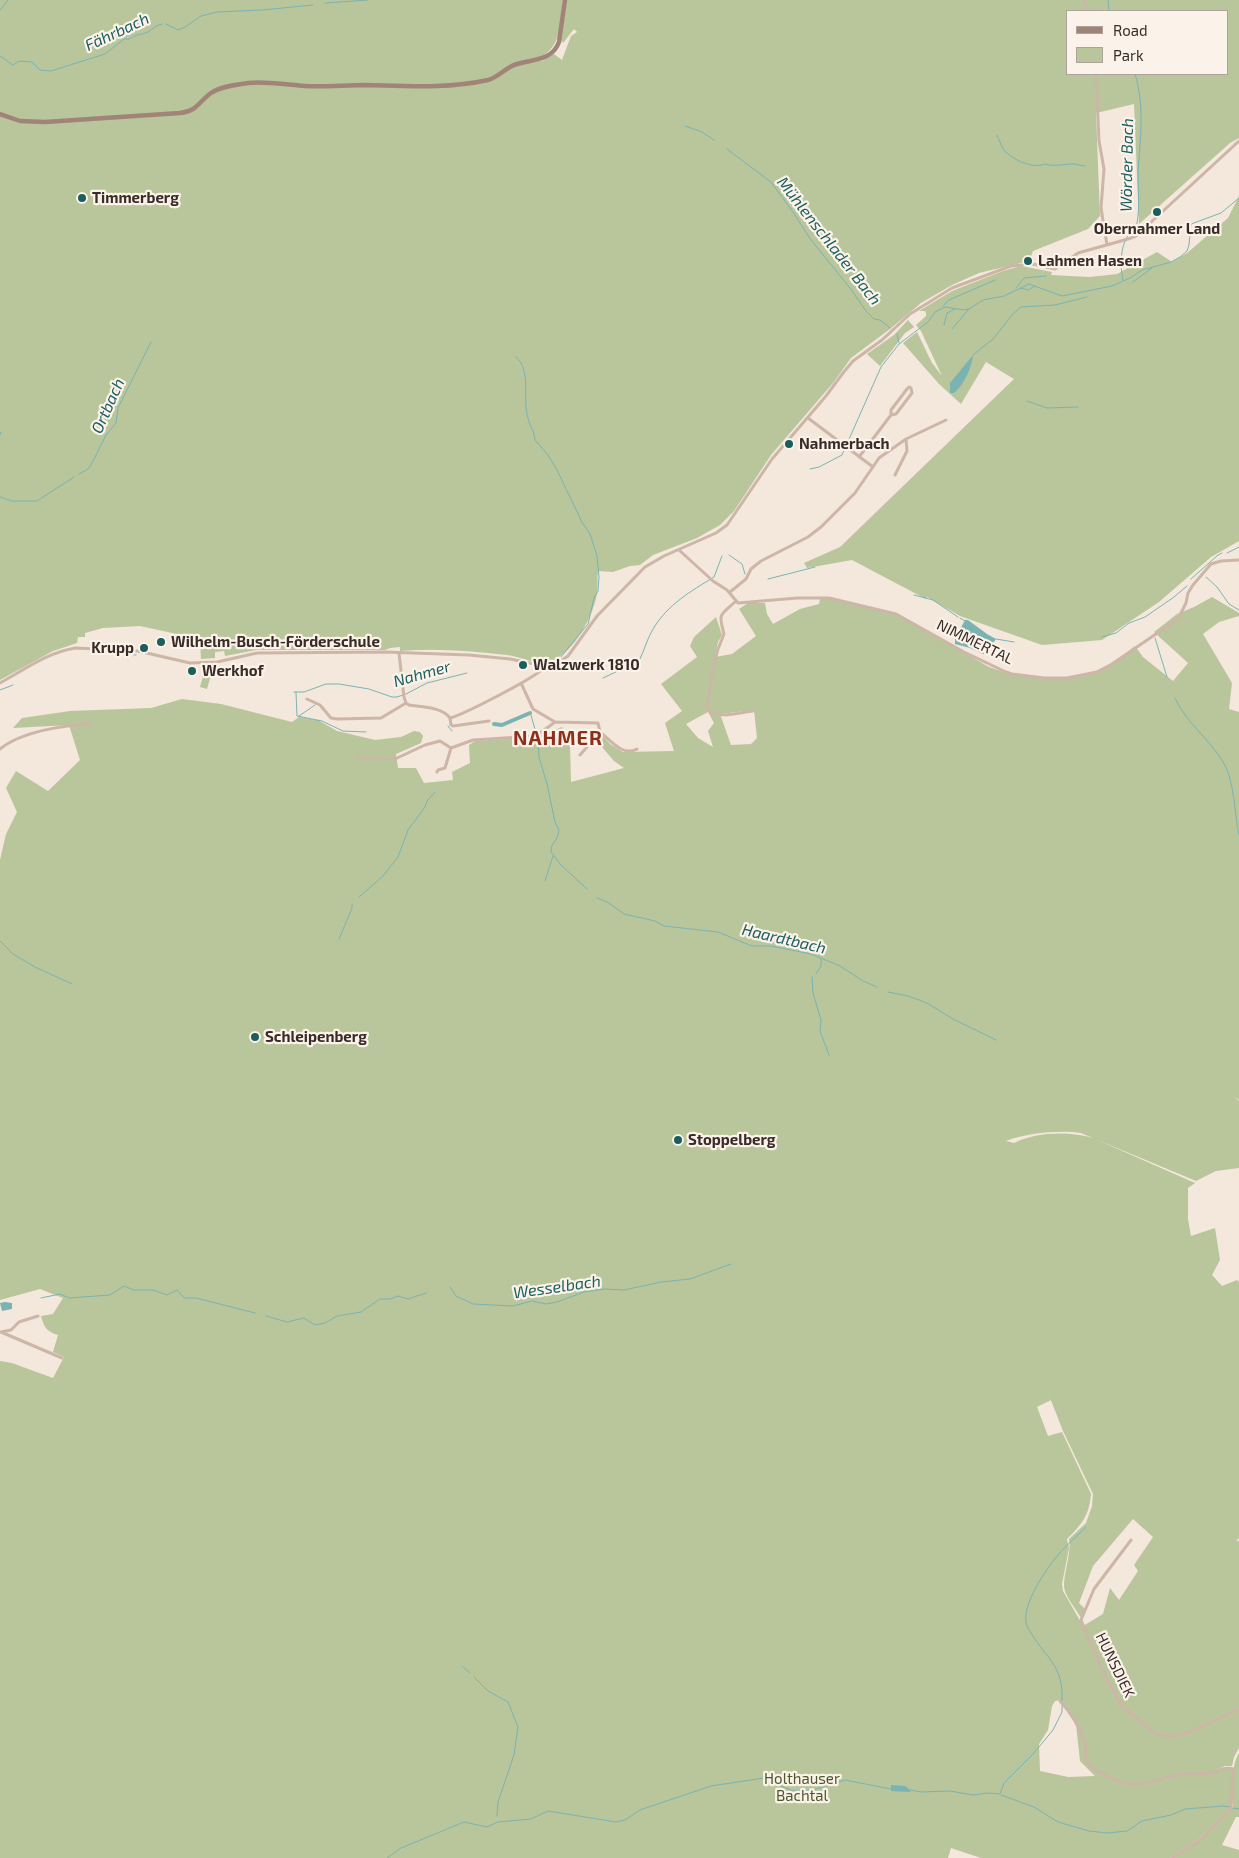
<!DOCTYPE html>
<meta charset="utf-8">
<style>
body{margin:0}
#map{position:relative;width:1239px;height:1858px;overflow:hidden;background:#f4e7dc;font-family:"Exo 2",sans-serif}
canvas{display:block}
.legend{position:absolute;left:1066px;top:10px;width:162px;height:65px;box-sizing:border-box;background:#fbf2e9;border:1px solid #ada39c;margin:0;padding:6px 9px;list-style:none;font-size:15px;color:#392c28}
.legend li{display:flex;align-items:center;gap:10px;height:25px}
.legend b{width:25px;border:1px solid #ada39c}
</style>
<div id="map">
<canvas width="1239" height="1858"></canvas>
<ul class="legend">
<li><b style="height:6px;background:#a18478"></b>Road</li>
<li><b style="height:14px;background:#b9c59b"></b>Park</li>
</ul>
</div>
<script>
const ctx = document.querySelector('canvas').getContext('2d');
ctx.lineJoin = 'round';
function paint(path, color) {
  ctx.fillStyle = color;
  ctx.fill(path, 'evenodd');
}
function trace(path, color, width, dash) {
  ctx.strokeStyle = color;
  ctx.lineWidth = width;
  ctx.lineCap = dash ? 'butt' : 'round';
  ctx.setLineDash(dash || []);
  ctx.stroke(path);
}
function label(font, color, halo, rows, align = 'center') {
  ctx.font = font + ' "Exo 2",sans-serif';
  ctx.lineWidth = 4.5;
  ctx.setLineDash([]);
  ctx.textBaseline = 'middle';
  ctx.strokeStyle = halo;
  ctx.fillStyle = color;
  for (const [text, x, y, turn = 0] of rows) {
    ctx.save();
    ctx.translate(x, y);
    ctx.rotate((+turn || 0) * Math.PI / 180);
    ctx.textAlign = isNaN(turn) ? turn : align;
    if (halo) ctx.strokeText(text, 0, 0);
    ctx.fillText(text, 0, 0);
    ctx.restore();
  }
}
paint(new Path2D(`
 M0 0H563C559 25 563 47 537 59L542 61 554 54 562 60 571 36 577 32 574 29 563 43 561 40 567 0H1239V138L1230 143 1139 224 1134 104 1096 113 1100 216 1088 229 1033 251 1029 261 979 273 952 285 921 303 890 329 851 358 833 383 771 455 734 511 720 525 697 538 653 555 640 565 630 566 613 572 598 571C597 578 598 586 597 594 593 616 574 653 551 661 537 666 522 657 507 655 471 651 436 648 400 651V647L390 648 385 650H256L225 656 224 651 215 652V658L201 659 200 639 140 626 103 628 85 633V637H78L77 643 53 651 0 680ZM1068 11H1228V74H1068Z
 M1239 196V541L1211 557 1159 602 1102 640 1042 645 960 616 927 597 926 599 852 560 807 568 804 563 840 547 1014 379 986 362 961 404 939 384 903 343 917 332 932 363 942 376 921 331 916 325 926 316V313L925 311H919L952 291 1003 271 1021 266 1052 272 1051 275 1090 277 1117 274 1157 252 1172 262 1187 253 1228 218Z
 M908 320 914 327 905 333 880 366 867 354 894 335Z
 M1212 597 1239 613V616L1219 622 1203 634 1232 683 1229 709 1239 712V1100L1233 1096 1239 1101V1168L1216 1171 1196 1181 1081 1133C1059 1130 1027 1133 1006 1141L1014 1143C1036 1132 1069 1131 1093 1138L1195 1183 1188 1188V1219L1191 1236 1215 1228 1220 1260 1212 1275 1222 1286 1237 1280 1239 1282V1538L1236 1541H1239V1748L1234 1757 1232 1766H1225L1204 1775 1226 1769 1232 1770 1230 1809 1198 1840 1170 1858H981L951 1848 948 1858H0V1361L12 1363 53 1378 64 1357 53 1352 58 1335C46 1331 44 1327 41 1316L53 1314 63 1298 40 1289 0 1300V860L6 834 17 812 6 788 16 771 48 791 80 760 69 725 13 728 22 718 70 711 151 708 182 699 221 704 292 722 299 717 318 720 337 731 375 740 401 737 414 731 420 732 423 736 421 743 396 754 398 768H416L424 783 453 780 452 772 470 763 469 745 475 741 537 737 562 727 570 747 571 782 624 768 614 761 596 740 601 734 610 744 623 752 674 751 665 723 682 711 661 684 697 657 690 646 694 637 716 617 722 635 718 642 715 657 732 654 756 636 739 609 748 603H765L767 614 773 624 800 609 819 604 820 599 829 598 896 614 989 667 1013 675 1044 679 1084 676 1112 664 1135 646 1143 657 1173 681 1188 663 1154 632 1177 614 1194 607ZM754 710 757 738 751 744 731 745 720 714ZM708 712 714 723 708 731 713 747 698 738 686 724ZM1047 1390 1063 1431 1093 1494 1092 1506 1086 1523 1069 1539C1072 1555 1061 1579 1065 1591 1068 1600 1076 1609 1081 1618L1085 1609 1079 1603 1093 1566 1133 1519 1153 1537 1134 1565 1138 1571 1119 1600 1110 1588 1103 1614 1083 1626 1063 1591 1062 1584 1069 1548 1067 1539C1082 1524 1089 1516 1091 1494L1062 1432 1048 1436 1037 1407 1051 1400ZM1060 1700 1076 1724 1080 1761 1095 1776 1068 1777 1040 1771 1039 1744 1048 1730 1052 1706 1055 1701Z
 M204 673 211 675 207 689 200 687Z
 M1239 1753V1817H1236L1222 1845 1239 1850V1858H1174L1199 1842 1233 1808C1233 1790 1230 1768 1239 1753Z`), '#b9c59b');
paint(new Path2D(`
 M973 355C972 367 964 385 954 393H950V383Z
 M965 620H968L987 634 996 639 986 653 983 654 970 648 955 644V639Z
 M5 1302 12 1303V1309L2 1311 0 1303Z
 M891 1785 905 1786 910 1790V1792L891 1791Z`), '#79b4b3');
trace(new Path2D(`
 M1108 0 1109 11
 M325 3 368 0
 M0 10 8 0
 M166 24 178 30 185 27 201 16 217 12 262 10 313 5
 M0 56 13 65 19 61 32 62 40 70 51 71 105 54 124 39H129C137 34 141 35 148 32 153 29 156 25 162 24
 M685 126 702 132 714 140
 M997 135C999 139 1001 146 1004 150 1013 160 1032 169 1045 164 1053 167 1064 164 1073 164 1077 164 1081 166 1085 166
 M727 149 771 182 793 212 811 240 850 288 866 311 874 319 880 320 890 328
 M1123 280C1120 266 1120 248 1128 235 1131 231 1136 228 1137 223 1140 207 1138 189 1138 173 1140 141 1145 105 1135 74
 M1133 282 1152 268
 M1016 288 1024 278 1046 276
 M1020 288 1028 290 1035 286
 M943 306 949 300 995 280
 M944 325 947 313 955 309
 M952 329 969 309
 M897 334 899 343
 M973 355 993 339 1013 314 1021 307 1055 305 1087 297
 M516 357C532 370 522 400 528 418 530 427 534 430 535 440L548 455 557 470 582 522 590 534 597 556 599 577 598 591 594 598 588 624 560 658 551 663
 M1027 401 1047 408 1078 407
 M0 435 1 432
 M810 469 819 467 842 455 881 367 899 344 928 322 935 312 945 307 964 310 969 309 983 300 1004 296 1029 284 1062 296 1112 286 1130 278 1142 270 1171 262 1180 257 1187 251 1189 245 1191 224 1221 213 1239 198
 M79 474 88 469 91 465 106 435 116 423 118 408 151 342
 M0 497 12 501H37L74 477
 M1227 553 1239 547
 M729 555 742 564 745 574
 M1206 577 1217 587 1229 604 1239 610
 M768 579 815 567
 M1191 579 1218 555 1222 553
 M914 595 933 600 958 617
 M960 618 965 621
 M1102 637 1116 633 1129 623 1145 617 1174 597 1187 586
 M1155 638 1167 677
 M996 639 1014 642
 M126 654 136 655
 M603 678 639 661C644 651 647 639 653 629 667 605 691 591 714 577L722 556
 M0 690 13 685
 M294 692H304L326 684H339L369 689 392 697H397L406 694 427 683 467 673
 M296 692 297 716 322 721 343 731 366 732
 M1175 698C1185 721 1208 738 1222 760 1235 780 1234 812 1239 835
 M531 715 536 733
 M299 716 315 705
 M448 726 452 731
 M538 737 539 757 547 784 555 822 559 830 557 838 552 845 551 852 561 865 587 889
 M545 881 553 856
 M359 897 383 876 398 857 408 830 425 807 427 801 435 792
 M597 898 607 902 624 914 655 921 664 926 718 932 752 946H771L811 954 840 966 863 981 877 987
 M339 939 352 908V904
 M0 941 13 954 35 967 72 984
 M816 974 821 966V959
 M812 977 813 993 821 1020 820 1031 829 1055
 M888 992 908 996 927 1003 953 1019 996 1040
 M450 1287 456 1296 473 1304 513 1306 532 1301 546 1304 557 1302 584 1292 604 1289 624 1290 661 1282 690 1279 731 1264
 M41 1298 60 1294 69 1298 110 1295 124 1286 134 1290H153L167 1295 177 1290 184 1298H196L255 1313
 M266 1316 287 1322 304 1318 315 1325 325 1323 337 1316 361 1312 380 1299H390L398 1296 408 1299 426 1293
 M462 1666 470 1673
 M474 1677 488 1691 508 1702 518 1727 514 1755 498 1802 497 1816
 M1062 1702C1064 1663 1045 1659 1028 1628 1018 1611 1043 1574 1054 1560 1063 1548 1075 1538 1086 1527
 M910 1790 921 1792 950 1791 973 1795 988 1793 1000 1794 1004 1783 1033 1754 1053 1730 1062 1712V1706
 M1001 1795 1034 1807 1058 1822 1089 1831 1107 1833 1127 1831 1142 1821 1171 1815 1185 1809 1223 1806 1230 1807
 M1232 1808 1239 1809
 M387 1858 401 1848 464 1822 487 1827 498 1822 531 1819 548 1811 616 1822 625 1820 640 1810 711 1786 764 1778 778 1785 793 1791 813 1790 845 1780 891 1789`), '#79b4b3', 1);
trace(new Path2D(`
 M494 724 502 725 530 713`), '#79b4b3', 4);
trace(new Path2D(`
 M1084 0 1088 11
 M1096 74 1099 141 1104 169 1101 208 1107 245
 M808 418 873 467
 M859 457 891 415 896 414 912 393 911 388 909 387 907 389 891 410V415
 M895 475 907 451 906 439
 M679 550 713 581 727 590 738 603 797 598H829L896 614 964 652 1006 672 1012 674 1044 678H1067L1097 672 1112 664 1178 619 1186 603 1188 593 1193 585 1211 564 1221 561 1239 560
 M730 592 746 579 751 569 761 561 808 537 821 527 855 493 879 458 906 439 946 420
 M736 601C720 616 718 612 724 634L718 649 714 665 707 707C713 721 741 712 753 711
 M399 653 404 697 406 703 409 705C422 707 442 707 450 718 462 715 542 675 545 666
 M0 683C24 670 48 652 76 648L138 651 190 663 217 662 257 653 385 652 469 655 510 659 545 666 556 664 568 656 597 616 645 567 664 556 716 533 727 525 772 459 826 396 843 373 853 361 882 340 910 314 952 288 1011 266 1033 264 1055 269 1078 253 1128 239 1136 236 1239 141
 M521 683 533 709 555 722 598 723 600 732 580 755
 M307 699 320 705 331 718 337 719 381 718 406 703
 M450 718 451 725 453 726 489 721
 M600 732C610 740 623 757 637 749
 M0 749C22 731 63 726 91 723
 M359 758 395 759 425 745 440 741 451 748 473 740 536 736 555 722
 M437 772 438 770 445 768 451 748
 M1 1332 62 1358
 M1 1332 11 1330 19 1322 38 1316
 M1131 1540 1094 1589 1081 1620 1104 1674 1122 1706 1156 1734 1170 1737 1188 1733 1239 1709
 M1060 1701C1070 1712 1079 1726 1084 1740 1087 1749 1083 1759 1090 1766 1095 1770 1101 1773 1107 1776 1140 1794 1148 1780 1181 1774 1189 1773 1199 1775 1208 1773 1217 1772 1224 1766 1233 1769L1231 1809 1199 1841 1172 1858`), '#cdb6a7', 3);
trace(new Path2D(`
 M0 114 20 121 45 122 180 113C198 111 198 102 211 93 221 86 236 85 248 83 267 81 286 85 305 86 325 87 346 85 366 85 407 86 447 89 488 80 499 77 506 67 517 64 533 59 552 61 559 42L565 0`), '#a18478', 4.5);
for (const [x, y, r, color] of [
 [82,198,5,"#1a5e5e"],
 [1157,212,5,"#1a5e5e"],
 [1028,261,5,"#1a5e5e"],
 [789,444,5,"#1a5e5e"],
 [161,642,5,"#1a5e5e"],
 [144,648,5,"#1a5e5e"],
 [523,665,5,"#1a5e5e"],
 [192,671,5,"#1a5e5e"],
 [255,1037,5,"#1a5e5e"],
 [678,1140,5,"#1a5e5e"]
]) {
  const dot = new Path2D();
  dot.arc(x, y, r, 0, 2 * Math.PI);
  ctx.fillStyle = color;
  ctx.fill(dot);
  trace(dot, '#fbf2e9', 2);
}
label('bold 15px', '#392c28', '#fbf2e9', [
 ["Timmerberg",92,198],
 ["Obernahmer Land",1157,229,"center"],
 ["Lahmen Hasen",1038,261],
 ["Nahmerbach",799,444],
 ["Wilhelm-Busch-Förderschule",171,642],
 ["Krupp",134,648,"right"],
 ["Walzwerk 1810",533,665],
 ["Werkhof",202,671],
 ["Schleipenberg",265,1037],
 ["Stoppelberg",688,1140]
], 'left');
label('15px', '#392c28', '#fbf2e9', [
 ["NIMMERTAL",975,642,26],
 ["HUNSDIEK",1115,1665,64]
]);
label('15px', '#4b592a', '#fbf2e9', [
 ["Holthauser",802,1779],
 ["Bachtal",802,1796]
]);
label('italic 16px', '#1a5e5e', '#fbf2e9', [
 ["Fährbach",117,32,-25],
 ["Wörder Bach",1127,165,-89],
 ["Mühlenschlader Bach",829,241,52],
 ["Ortbach",108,406,-66],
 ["Nahmer",422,674,-16],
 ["Haardtbach",784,939,13],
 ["Wesselbach",557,1287,-8]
]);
ctx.letterSpacing = '1px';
label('bold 20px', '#8f2f1a', '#fbf2e9', [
 ["NAHMER",558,738]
]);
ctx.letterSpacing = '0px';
</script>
